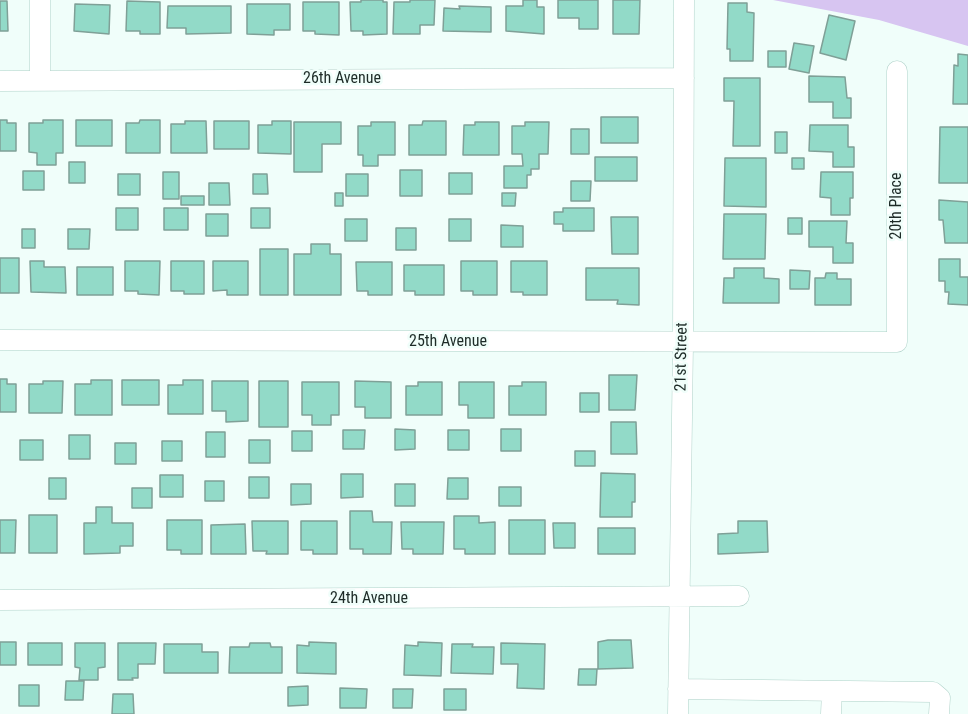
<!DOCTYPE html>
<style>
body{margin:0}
canvas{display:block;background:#f0fefa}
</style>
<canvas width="968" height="714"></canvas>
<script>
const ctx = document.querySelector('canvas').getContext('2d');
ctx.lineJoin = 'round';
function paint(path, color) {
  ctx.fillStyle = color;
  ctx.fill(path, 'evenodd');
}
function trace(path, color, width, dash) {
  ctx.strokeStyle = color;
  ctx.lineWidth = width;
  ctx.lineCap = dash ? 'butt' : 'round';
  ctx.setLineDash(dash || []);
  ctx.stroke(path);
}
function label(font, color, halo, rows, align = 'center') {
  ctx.font = font + ' "Roboto Condensed",sans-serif';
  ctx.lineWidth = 5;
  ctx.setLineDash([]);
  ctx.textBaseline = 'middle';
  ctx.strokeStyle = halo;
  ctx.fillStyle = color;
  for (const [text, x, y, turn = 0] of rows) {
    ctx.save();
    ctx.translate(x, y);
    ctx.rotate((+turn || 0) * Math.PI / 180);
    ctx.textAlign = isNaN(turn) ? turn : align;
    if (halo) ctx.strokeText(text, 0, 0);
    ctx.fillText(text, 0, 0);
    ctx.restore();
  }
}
paint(new Path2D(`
 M773 0H968V46L879 20Z`), '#d7c5f1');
const building = new Path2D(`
 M361 0H383V2H387V34L363 35V31H351L350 2H361Z
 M410 0H435L434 25H420V34H393L394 2H410Z
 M523 0H537V7H544V34L506 31V6H523Z
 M558 0H598V29H579V18H558Z
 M613 0H640L639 34H613Z
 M0 1H7L8 31H0Z
 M127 1 160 2V34H140V31H126Z
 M303 2H339V35L315 34V31H303Z
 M728 3H747V12L754 13 753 61H730V49H727Z
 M75 4 110 5 109 34 74 31Z
 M247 4H290V30H274V35L247 34Z
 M168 6H231V33L186 34V28H167Z
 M459 6 491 7V32L443 31 444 8 460 9Z
 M829 15 855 21 846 60 820 53Z
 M794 43 814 46 809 73 789 69Z
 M768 51H786V67H768Z
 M958 54 968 55V104H953L954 65 958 66Z
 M809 76 845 77 847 98H851V118H833V102H809Z
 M724 78H760V146H733L734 101H724Z
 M601 117H638V143H601Z
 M0 120H7V123H16V151H0Z
 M43 120H63V153H56V165H37V153L29 152V123H43Z
 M76 120H112V146H76Z
 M140 120H160V153H126V123H139Z
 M185 121H206L207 153H171V124H185Z
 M214 121H249V149H214Z
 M272 121H291V154L258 153V125H272Z
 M423 121H446V155H409V125H422Z
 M294 122H341V144H322V172H294Z
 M371 122H395V155H378V166H363V155H358V126H371Z
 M475 122H499V155H463L464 125H475Z
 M525 122H549L548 154H539V169H531V175H527V188H504V166H523L522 154H512V126H525Z
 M810 125H848V147H854V167H833V152L809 151Z
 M940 127H968V183H939Z
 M571 129H589V154H571Z
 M775 132H787V153H775Z
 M595 157H637V181H595Z
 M725 158H766V207L724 206Z
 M792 158H804V169H792Z
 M69 162H85V183H69Z
 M400 170H422V196H400Z
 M23 171H44V190H23Z
 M163 172H179V199H163Z
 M821 172H853V198H850V215H831V198L820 197Z
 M449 173H472V194H449Z
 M118 174H140V195H118Z
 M253 174H267L268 194H253Z
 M346 174H368V196H346Z
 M571 181H591L590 201H571Z
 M209 183H229L230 205H209Z
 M335 193H343V206H335Z
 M502 193H516L515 206H502Z
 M181 196H204V205H181Z
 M939 200 968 202V243H945L943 220H939Z
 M116 208H138V230H116Z
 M164 208H188V230H164Z
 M251 208H270V228H251Z
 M563 208H594V231H563V224H554V212H563Z
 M206 214H228V236H206Z
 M724 214H766L765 259H723Z
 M611 217H638V254H612Z
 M788 218H802V234H788Z
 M345 219H367V241H345Z
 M449 219H471V241H449Z
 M809 221H847L846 243H853V263H833V247H809Z
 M501 225 523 226V247H501Z
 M396 228H416V250H396Z
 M22 229H35V248H22Z
 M68 229H90L89 249H68Z
 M311 244H330V254H341V295H294V254H311Z
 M260 249H288V295H260Z
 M0 258H19V293H0Z
 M939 259H960V277H968V305L948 304 949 292H945V281H939Z
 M30 261H44V267H65L66 293 31 292Z
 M125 261H160L159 295 138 294V291H125Z
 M171 261H204V294H184V291H171Z
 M213 261H248V295H227V290L213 291Z
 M461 261H497V295H473V291H461Z
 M511 261H547V295H523V292H511Z
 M356 262H392V295H368V291H357Z
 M404 265H444V295H415V291H404Z
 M77 267H113V295H77Z
 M586 268H639V305L617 304 618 300H586Z
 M734 268H764V278L779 279V303H723L724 278H734Z
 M790 270 810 271 809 289H790Z
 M826 273H837V279H851V305H815V278H825Z
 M609 375H637L635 410H609Z
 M0 379H7V384H16V412H0Z
 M91 380H112V415H75V384H91Z
 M122 380H159V405H122Z
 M183 380H203V414H168V385H183Z
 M43 381H63L62 413H29V384H43Z
 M212 381H248V421L226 422V411H212Z
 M259 381H288V427H259Z
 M355 381 391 382V418H365V407H355Z
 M302 382H339V415H331V425H312V415H302Z
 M418 382H442V415H406V386H418Z
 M459 382H494V418H468V405H459Z
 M522 382H546V415H509V386H522Z
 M580 393H599V412H580Z
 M611 422H636L637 454H611Z
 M395 429 415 430V449L395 450Z
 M501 429H521V451H501Z
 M343 430H365L364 449H343Z
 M448 430H469V450H448Z
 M292 431H312V451H292Z
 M206 432H225V457H206Z
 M69 435H90V459H69Z
 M20 440H43V460H20Z
 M249 440H270V463H249Z
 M162 441H182V461H162Z
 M115 443H136V464H115Z
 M575 451H595V466H575Z
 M601 473 635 474V502H632V517H600Z
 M341 474H363V497L341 498Z
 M160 475H183V497H160Z
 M249 477H269V498H249Z
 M49 478H66V499H49Z
 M448 478H468V499H447Z
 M205 481H224V501H205Z
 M291 484H311V504L291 505Z
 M395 484H415V506H395Z
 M499 487H521V506H499Z
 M132 488H152V508H132Z
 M96 507H112V523H133V546H120V553L84 554V523H96Z
 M350 511H372L373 522H392L391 554H363V549H350Z
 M29 515H57V553H29Z
 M454 516H479V523L495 522V554H465V549H454Z
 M0 520H16L15 553H0Z
 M167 520H202V554H181V550H167Z
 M509 520H545V554H509Z
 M252 521H288V554H266L267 551H253Z
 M301 521H337V554H313V550H301Z
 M738 521H767L768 552 718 554V534L738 533Z
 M401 522H444L443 554H413V549H402Z
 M553 523H575V548H554Z
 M245 524 246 554H211V525Z
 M598 528H635V554H598Z
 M608 640H631L633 668 598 669V642Z
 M0 642H16V665H0Z
 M309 642 336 643V674L297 673V645L309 646Z
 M418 642 442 643 441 676 404 675 405 645 418 646Z
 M28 643H62V665H28Z
 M75 643H105V667L98 668V680H79L80 668 75 667Z
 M118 643H156L155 664H138V678H132L133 680H118Z
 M250 643H270L271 647H282V673H229L230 647H249Z
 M501 643 545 644 544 689 517 688 518 664H501Z
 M164 644H202V652H218V673H164Z
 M452 644H473L472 647H494L493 674 451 673Z
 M579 669H597L596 685H578Z
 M66 681H84L83 700H65Z
 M19 685H39V706H19Z
 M308 686V705L288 706V687Z
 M340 688 367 689 366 708H340Z
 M393 689H413L412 708H393Z
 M444 689H466V710H444Z
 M113 694H133L134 714H112Z`);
paint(building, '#92dac8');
trace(building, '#7fa097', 1.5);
const minor = new Path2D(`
 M40 0V80
 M0 81 684 78
 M0 340 897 342V71
 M0 600 739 596
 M678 689 933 692 940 698 939 714
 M678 714 683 343 684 0
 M831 714 832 691`);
trace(minor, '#afd2c9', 21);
trace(minor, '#fff', 20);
label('16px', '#1d2b27', '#f0fefa', [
 ["26th Avenue",342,79],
 ["20th Place",897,206,-90],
 ["25th Avenue",448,342],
 ["21st Street",682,357,-89],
 ["24th Avenue",369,599]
]);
</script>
